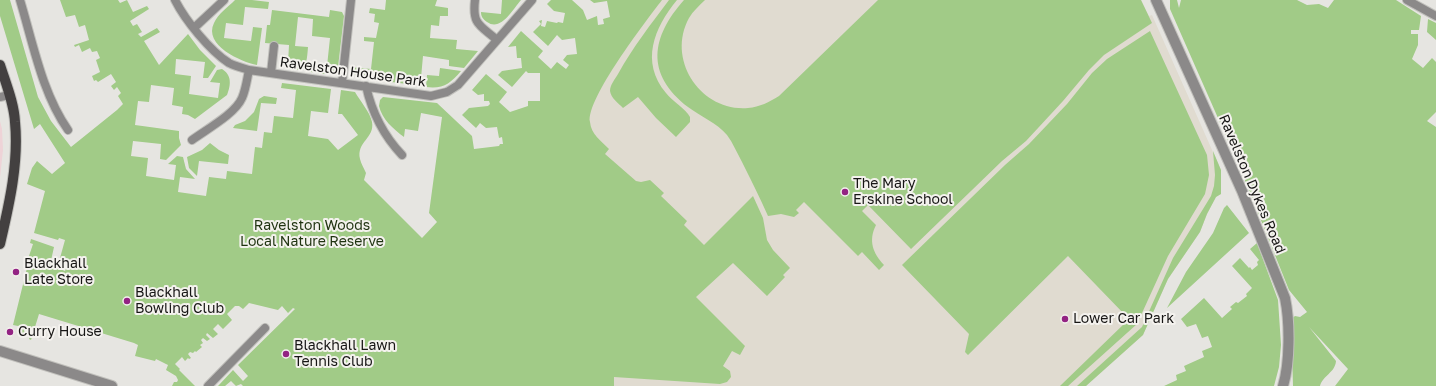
<!DOCTYPE html>
<style>
body{margin:0}
canvas{display:block;background:#e6e5e1}
</style>
<canvas width="1436" height="386"></canvas>
<script>
const ctx = document.querySelector('canvas').getContext('2d');
ctx.lineJoin = 'round';
function paint(path, color) {
  ctx.fillStyle = color;
  ctx.fill(path, 'evenodd');
}
function trace(path, color, width, dash) {
  ctx.strokeStyle = color;
  ctx.lineWidth = width;
  ctx.lineCap = dash ? 'butt' : 'round';
  ctx.setLineDash(dash || []);
  ctx.stroke(path);
}
function label(font, color, halo, rows, align = 'center') {
  ctx.font = font + ' "Golos Text",sans-serif';
  ctx.lineWidth = 4;
  ctx.setLineDash([]);
  ctx.textBaseline = 'middle';
  ctx.strokeStyle = halo;
  ctx.fillStyle = color;
  for (const [text, x, y, turn = 0] of rows) {
    ctx.save();
    ctx.translate(x, y);
    ctx.rotate((+turn || 0) * Math.PI / 180);
    ctx.textAlign = isNaN(turn) ? turn : align;
    if (halo) ctx.strokeText(text, 0, 0);
    ctx.fillText(text, 0, 0);
    ctx.restore();
  }
}
paint(new Path2D(`
 M0 121 2 129 3 150 0 178Z`), '#eed3d7');
paint(new Path2D(`
 M633 0H1141L1149 16 1152 15 1221 170V194L1216 197 1207 214 1200 232 1168 279 1143 335 1086 386H614L613 377 428 237Z`), '#e0dbd0');
paint(new Path2D(`
 M0 0H10L38 97 51 121 71 147 117 110 123 104 118 96 121 93 117 87 114 90 111 86 116 82 111 74 98 82 96 80 94 81 92 76 100 72 96 60 100 58 97 51 92 52 90 48 82 52 79 45 75 47 74 45 89 40 85 25 79 27 75 15 66 17 60 0H118L120 3 127 0 133 12 147 6 149 9 130 21 133 26 137 24 142 32 138 34 141 37 157 28 160 32 144 41 159 65 188 34 200 50 216 66 208 78H203L205 62 176 59 175 74 191 76 189 94 218 98 220 83 210 82 217 70 222 69C232 75 231 85 227 95L195 119 188 115 182 114 183 107 172 105 174 88 151 85 149 102 138 101 135 125 179 131V138L181 145 166 160 160 159 161 144 133 141 131 156 148 158 146 176 174 180 176 165 168 164 177 156 183 157 186 169 195 179 180 177 178 192 206 196 209 177 226 179 227 171 252 174 255 147 262 148 264 132 272 133 274 116 293 118 296 90 281 88 282 83 331 89 328 113 311 111 308 136 328 139 338 150 358 135 342 114H338L341 90 355 92C360 101 370 112 372 122 375 138 356 142 360 159 361 164 364 168 366 173L364 180 422 238 437 222 429 213 442 117 421 113 418 131 405 129 404 137C393 129 382 119 379 106L380 100 383 97 437 103 472 136 474 149 499 146 500 144H503L502 137 499 138 497 127 486 128 480 123 476 128 462 115 469 108 488 106 490 104 489 101H484V94L478 95 472 90 486 74 507 92 499 102 510 112 528 106V101H540V73H528L526 71 512 87 498 75 502 71 522 68 521 58H517L516 46 508 47 521 31 543 51 538 57 551 69 557 62 566 69 569 65 563 60 567 55 577 54 575 38 562 40 557 35 548 46 533 32 541 24 539 21 542 20 541 26 545 27 547 21 557 23 558 22 563 23 565 13 554 11 547 4 551 0H572L583 10 587 20 597 16 598 25 604 24 603 19 610 17 607 1 594 3 590 0H662C646 21 586 99 590 122 591 134 601 141 609 149L605 154 636 181 641 182 650 180 664 193 661 196 687 221 684 225 704 245 753 196 763 218 767 240 773 250 790 268 783 275 785 277 767 296 733 263 696 297 745 346 740 355 732 351 723 366 730 371 731 377 727 382 720 384 614 377V386H243L241 384 236 386 231 381 225 386H218L233 370 243 381 248 376 238 365 295 309 293 308 288 313 282 306 278 310 249 303 243 309 239 306H235L227 314 232 320 223 329 218 324 213 329 218 334 213 338 207 333 206 335 210 339 207 341 203 338 201 340 203 343 200 345 202 347 196 352 195 351 193 353 190 352 188 354 191 358 189 359 188 358 185 361 182 357 175 364 180 369 179 370 195 386H172L174 382H177L178 380 176 376 166 370 168 365 156 359 155 361 135 356 138 345 134 343 39 314 31 340 29 339 31 331 27 330 24 338 20 336 23 327 13 325 27 268 32 269 34 259 25 257 26 256H29L33 244 30 243 31 239 54 247 50 265 65 271 69 261 60 258 65 240 59 238 58 240 34 233 45 191 27 184 32 168 37 161 52 174 65 163 40 124 34 129 0 16Z
 M235 0H252L269 2 268 9 245 7 243 25 226 23 224 38 251 41 253 27 262 28 257 65C241 62 203 45 214 23 218 14 228 7 235 0Z
 M386 0H437L435 6 448 8V16H440L439 26 431 25 430 38 457 40 456 49 478 51 464 68 449 66V60L423 56 421 78 416 77 415 85 360 78 354 74 350 67 371 69 374 42 364 41V37L376 38 379 23 374 22 375 14 369 13 370 8 385 10Z
 M502 0H521C513 9 501 32 487 22 483 19 481 17 481 12L501 14Z
 M669 0H677C654 28 640 62 666 93 672 101 686 109 690 117V122L676 137 656 118 638 97 623 108C618 103 611 98 610 91 610 85 615 79 618 74 633 47 651 24 669 0Z
 M684 0H705C699 6 693 11 689 18 666 60 701 112 748 108 760 107 769 102 779 96L878 0H1141L1152 23 1104 55 1089 70 1063 101 1026 141 1002 161 911 249 868 205 862 211 876 225C868 241 873 253 884 265L879 270 862 252 858 256 804 202 796 210 799 213 794 217 781 214 768 216C760 198 751 180 742 162 737 153 733 143 727 135 717 123 700 116 688 107 645 74 651 37 684 0Z
 M1170 0H1177L1179 8 1181 0H1297L1307 5 1319 4 1328 8 1334 0H1396L1421 16 1419 30H1411V34H1418V45L1412 59 1423 68 1432 58 1436 62V112L1427 121 1436 127V386H1335L1348 369 1309 327 1336 361C1335 373 1323 375 1320 386H1293L1291 319 1295 316 1300 317 1307 312 1289 290 1240 168 1170 9Z
 M272 10 329 17 330 10 342 12 344 16 338 67C333 78 321 73 311 72L312 65 327 66 330 38 312 36 313 19 298 17 295 46 308 47C307 59 307 77 289 67L288 63 289 45 265 43 267 25H270Z
 M1428 19 1436 23V40L1427 32Z
 M1150 31 1207 155 1209 175 1205 194 1168 256 1137 324 1068 386H1060L1126 322V316L1068 256 968 355 965 352 969 334 902 265 1005 165 1029 144 1067 104 1092 73 1107 59Z
 M440 68 461 71C450 84 443 89 426 87L427 75 439 76Z
 M264 96 277 98 276 104 261 103 257 131 233 128 235 125 245 121 254 112 259 99Z
 M210 143 219 150 229 155 228 164 199 161 197 176 189 168 187 157 202 150Z
 M1213 151 1221 170V194L1216 197 1207 214 1200 232 1168 279 1143 335 1086 386H1077L1142 327 1173 258 1211 196 1214 186 1215 175Z
 M1227 205 1249 233 1167 308 1186 272 1213 233 1224 208Z
 M1257 243 1278 300 1281 345 1279 367 1274 386H1164L1177 380 1176 375 1186 371 1184 366 1204 357 1202 351 1212 347 1208 336 1202 338 1196 324 1187 327 1181 319 1204 298 1222 318 1232 309 1230 307 1236 302 1238 303 1247 296 1246 294 1252 288 1232 266 1240 258 1249 268 1250 267 1252 270 1258 265 1257 262 1259 260 1250 249Z`), '#a1cb87');
const minor = new Path2D(`
 M20 0C33 43 42 93 68 130
 M175 0C185 20 210 51 229 63 235 66 242 68 249 70L431 96 447 92 458 85 532 0
 M475 0C472 25 480 25 497 40
 M1407 0 1436 16
 M194 28 224 0
 M271 73 274 46
 M342 83 351 0
 M366 86C372 113 383 135 402 155
 M0 97 9 95
 M192 140C207 129 235 114 242 98 246 89 247 79 249 70
 M208 386 265 328`);
const tertiary = new Path2D(`
 M1156 0 1242 191 1285 298C1290 322 1290 363 1283 386
 M0 351 112 386`);
const primary = new Path2D(`
 M0 65C6 84 14 103 15 122 19 163 9 205 0 244`);
trace(minor, '#c1c0bc', 10);
trace(tertiary, '#c1c0bc', 12);
trace(primary, '#c1c0bc', 12);
trace(minor, '#8b8989', 8);
trace(tertiary, '#8b8989', 10);
trace(primary, '#434040', 10);
for (const [x, y, r, color] of [
 [845,192,4,"#932383"],
 [16,272,4,"#932383"],
 [127,301,4,"#932383"],
 [1065,319,4,"#932383"],
 [10,332,4,"#932383"],
 [286,354,4,"#932383"]
]) {
  const dot = new Path2D();
  dot.arc(x, y, r, 0, 2 * Math.PI);
  ctx.fillStyle = color;
  ctx.fill(dot);
  trace(dot, '#f4f2ee', 1.5);
}
label('14px', '#171615', '#f4f2ee', [
 ["Ravelston House Park",353,72,8],
 ["Ravelston Dykes Road",1252,184,67]
]);
label('14px', '#171615', '#f4f2ee', [
 ["The Mary",853,184],
 ["Erskine School",853,200],
 ["Blackhall",24,264],
 ["Late Store",24,280],
 ["Blackhall",135,293],
 ["Bowling Club",135,309],
 ["Lower Car Park",1073,319],
 ["Curry House",18,332],
 ["Blackhall Lawn",294,346],
 ["Tennis Club",294,362]
], 'left');
label('14px', '#1f3310', '#f4f2ee', [
 ["Ravelston Woods",312,226],
 ["Local Nature Reserve",312,242]
]);
</script>
